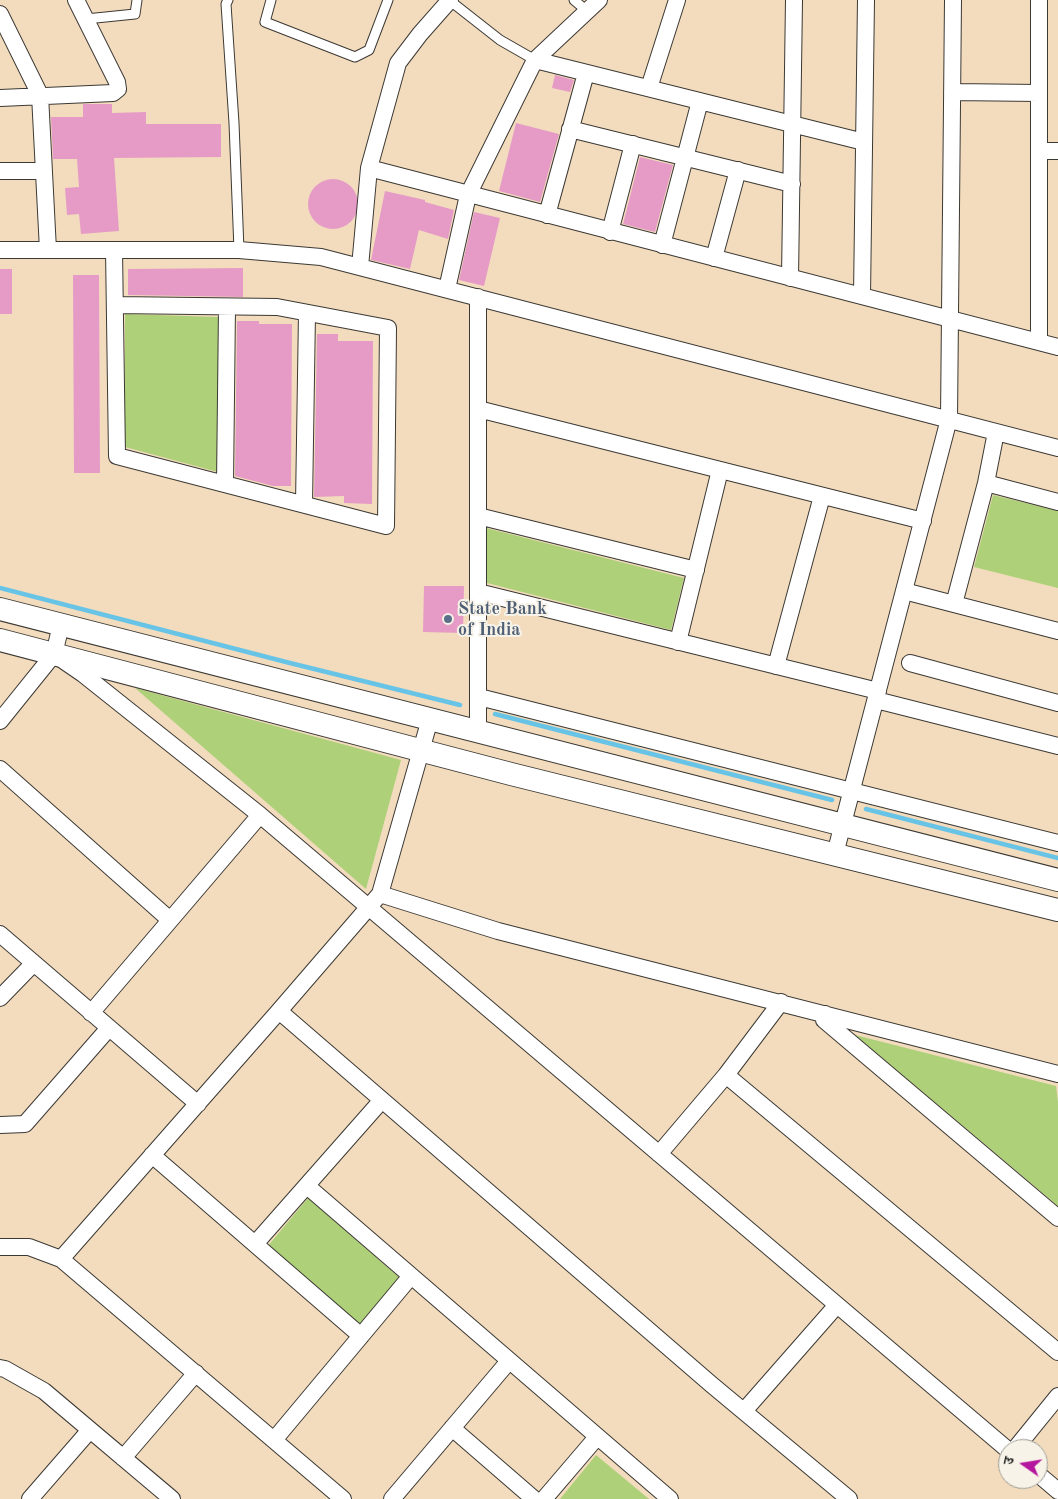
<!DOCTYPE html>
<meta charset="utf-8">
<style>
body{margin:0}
#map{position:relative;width:1058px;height:1499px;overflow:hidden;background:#f2dcbd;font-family:"Old Standard TT","Noto Serif Devanagari",serif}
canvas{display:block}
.north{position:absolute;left:998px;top:1439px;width:50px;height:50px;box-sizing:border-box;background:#f7f3e8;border:1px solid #9f9d96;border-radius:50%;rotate:283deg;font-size:14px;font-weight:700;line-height:20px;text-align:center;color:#1c1c1c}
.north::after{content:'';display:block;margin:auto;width:18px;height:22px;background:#b5179e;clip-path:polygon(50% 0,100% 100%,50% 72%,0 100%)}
</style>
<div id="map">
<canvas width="1058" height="1499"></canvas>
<div class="north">उ</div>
</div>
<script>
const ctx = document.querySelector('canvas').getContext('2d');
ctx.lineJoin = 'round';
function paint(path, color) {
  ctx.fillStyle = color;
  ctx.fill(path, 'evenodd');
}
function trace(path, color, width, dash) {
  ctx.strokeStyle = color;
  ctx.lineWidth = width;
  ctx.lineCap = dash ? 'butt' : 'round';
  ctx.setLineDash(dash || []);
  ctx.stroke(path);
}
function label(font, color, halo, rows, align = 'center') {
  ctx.font = font + ' "Old Standard TT",serif';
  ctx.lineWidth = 4;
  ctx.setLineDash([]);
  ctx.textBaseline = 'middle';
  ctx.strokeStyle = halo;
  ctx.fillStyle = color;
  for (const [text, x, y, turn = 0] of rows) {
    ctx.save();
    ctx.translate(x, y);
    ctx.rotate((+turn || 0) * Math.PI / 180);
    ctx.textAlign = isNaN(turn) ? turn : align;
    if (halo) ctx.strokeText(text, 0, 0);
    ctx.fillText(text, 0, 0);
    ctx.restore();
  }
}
paint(new Path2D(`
 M125 314 218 317V472L125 447Z
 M993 495 1058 511V588L974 567Z
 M486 528 684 578 671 630 487 583Z
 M135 688 401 760 366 889Z
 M855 1035 1056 1086 1058 1102V1206Z
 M308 1198 401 1279 359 1327 267 1247Z
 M596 1455 649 1499H560Z`), '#add079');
trace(new Path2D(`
 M0 588 286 662 460 705
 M495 714 832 800
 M866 809 1058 858`), '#68c4e6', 4.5);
paint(new Path2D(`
 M555 75 574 80 570 92 552 88Z
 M83 104H112V113L146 112V124H221V157L114 158 119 231 81 234 79 214 67 215 65 188 79 187 77 159H53L51 117H83Z
 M516 123 559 134 540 202 499 191Z
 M640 157 673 165 655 232 623 224Z
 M308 204a25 25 0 1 1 50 0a25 25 0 1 1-50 0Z
 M385 191 425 200V202L454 210 448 239 419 230 410 269 371 260Z
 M474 212 500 218 484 286 459 280Z
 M243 268V297L128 295V269Z
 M0 269H12V314H0Z
 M73 275H99L100 473H74Z
 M237 321H259V324H292L291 486H273L235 476Z
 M317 334H338V341H373L372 504 344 503V496L314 497Z
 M424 586H464L463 633 423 632Z`), '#e59bc6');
const lane = new Path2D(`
 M228 0 226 4 234 123 239 250
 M271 0 265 22 355 57 369 50 388 0
 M449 0 500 40 535 60
 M574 0 587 11
 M86 19 135 14 137 0`);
const street = new Path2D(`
 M0 14 40 95 48 250
 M535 60 864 142
 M649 88 677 0
 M952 92 1039 93
 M0 98 113 93 118 89 117 82 76 0
 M570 129 792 184
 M1039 151H1058
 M369 168 1058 347
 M0 171H44
 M547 215 586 73
 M610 232 633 144
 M662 245 700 101
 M0 250H239L321 257 1058 448
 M114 250 117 456 386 526 388 328 277 307 115 305
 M714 258 738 170
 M360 267 369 168 398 63 420 34 450 0
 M790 278 794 0
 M447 289 468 195 535 60 599 0
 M862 296 866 0
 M478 297V731
 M1039 342V0
 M478 409 923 521
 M986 483 996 432
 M225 484 227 307
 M304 504 307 313
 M478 516 696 570
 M904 591 1058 631
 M478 592 878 691
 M954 604 986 483 1058 502
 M678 642 720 470
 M64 661 83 674 260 815 1008 1450
 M910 663 1058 703
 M776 666 822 496
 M479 697 1058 843
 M876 700 1058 746
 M0 721 54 654 61 625
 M0 769 170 920
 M835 854 949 419 953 0
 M380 894 498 931 1058 1074
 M0 934 198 1104
 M0 998 33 964
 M279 1011 712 1385 849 1499
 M91 1013 260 815
 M825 1014 824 1020 1058 1218
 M726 1075 1058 1352
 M0 1125 25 1124 109 1028
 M659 1154 726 1075 781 1002
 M152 1155 361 1336
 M307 1186 670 1499
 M255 1244 382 1100
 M0 1247H29L61 1259 343 1499
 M61 1259 279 1011 380 894 430 719
 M0 1368 5 1369 44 1391 172 1499
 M744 1411 837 1305
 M452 1428 534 1499
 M274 1440 411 1276
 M1015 1449 1058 1396
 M123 1458 196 1373
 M1038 1474 1058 1491
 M30 1499 90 1430
 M392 1499 509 1361
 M544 1499 597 1437`);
const secondary = new Path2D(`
 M0 609 1058 880
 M0 640 511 774 1058 910`);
trace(lane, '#3c3934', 11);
trace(street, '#3c3934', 18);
trace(secondary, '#3c3934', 24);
trace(lane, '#fff', 9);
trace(street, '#fff', 16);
trace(secondary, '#fff', 22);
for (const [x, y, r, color] of [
 [448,619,5,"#5c6f8a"]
]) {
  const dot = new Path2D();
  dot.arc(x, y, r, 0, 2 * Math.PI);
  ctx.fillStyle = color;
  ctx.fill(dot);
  trace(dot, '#f7f3e8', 2);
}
label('bold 18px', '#4e5e75', '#f7f3e8', [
 ["State Bank",458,609],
 ["of India",458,630]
], 'left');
</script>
